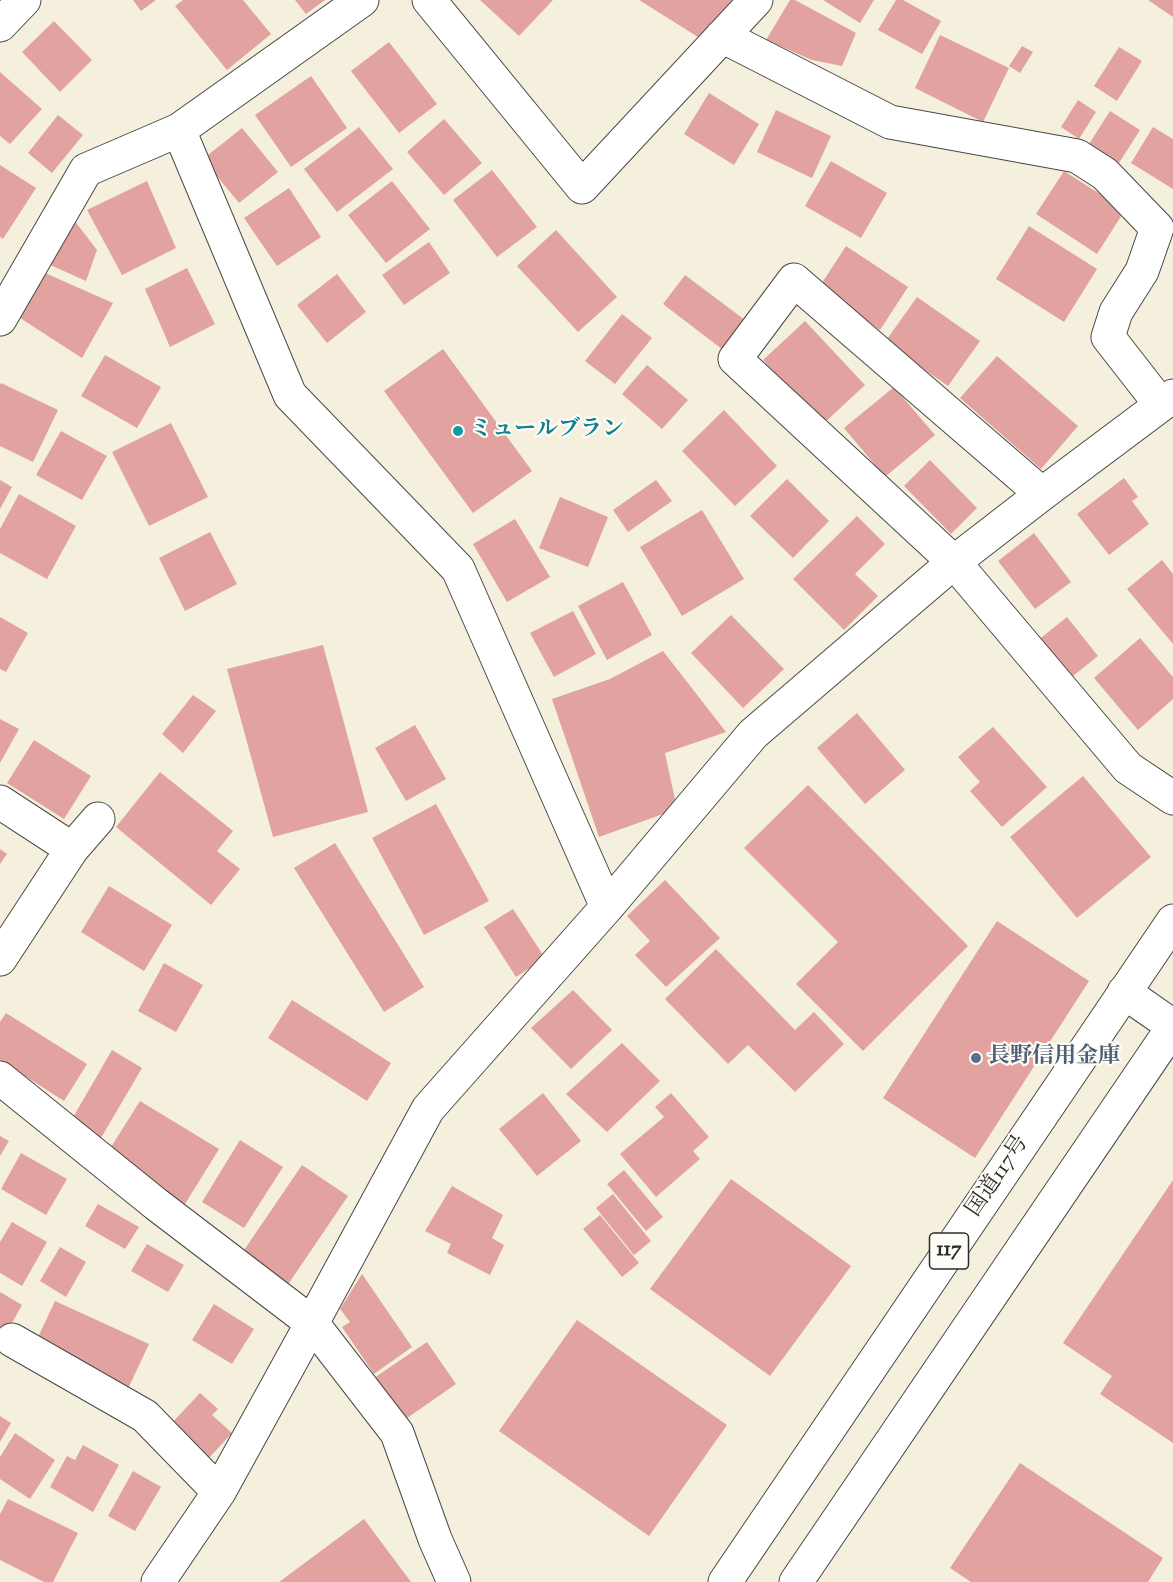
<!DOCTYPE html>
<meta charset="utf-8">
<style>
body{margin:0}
canvas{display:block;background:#f4f0dd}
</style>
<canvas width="1173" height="1582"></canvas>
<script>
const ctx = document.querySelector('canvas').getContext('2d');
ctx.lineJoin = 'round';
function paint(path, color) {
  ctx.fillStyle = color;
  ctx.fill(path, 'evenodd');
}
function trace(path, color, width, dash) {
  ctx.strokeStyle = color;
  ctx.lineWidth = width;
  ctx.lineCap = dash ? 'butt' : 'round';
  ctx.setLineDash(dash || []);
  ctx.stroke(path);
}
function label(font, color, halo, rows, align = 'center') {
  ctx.font = font + ' "Sorts Mill Goudy","Noto Serif JP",serif';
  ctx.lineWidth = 4.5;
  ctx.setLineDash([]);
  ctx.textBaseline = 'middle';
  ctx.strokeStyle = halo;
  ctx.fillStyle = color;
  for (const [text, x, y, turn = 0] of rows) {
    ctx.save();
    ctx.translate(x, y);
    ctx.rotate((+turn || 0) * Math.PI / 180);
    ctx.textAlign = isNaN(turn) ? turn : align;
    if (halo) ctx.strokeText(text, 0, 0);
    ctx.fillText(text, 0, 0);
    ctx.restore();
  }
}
paint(new Path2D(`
 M133 0H156L141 11Z
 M183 0H243L271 34 227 70 175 6Z
 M295 0H325L306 14Z
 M480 0H553L519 36Z
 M639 0H732L706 42Z
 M790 0H795L856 33 842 66 812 60 766 40Z
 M823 0H874L860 23Z
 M896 0H903L941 21 922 54 878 30Z
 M1148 0H1173V17Z
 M54 21 92 60 60 92 22 52Z
 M940 35 1009 68 983 122 915 88Z
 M389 42 437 104 399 133 351 71Z
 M1022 46 1033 52 1020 73 1009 66Z
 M1119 47 1142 61 1117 101 1094 86Z
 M0 72 42 109 10 144 0 136Z
 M311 76 347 128 291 167 255 115Z
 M709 93 759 124 734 165 684 134Z
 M1078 100 1096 112 1079 139 1061 127Z
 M776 110 831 136 812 178 757 152Z
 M1110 111 1140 130 1119 163 1089 144Z
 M58 115 83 135 52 173 28 153Z
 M444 119 482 163 444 195 407 152Z
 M359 127 393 169 337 212 304 169Z
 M1153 127 1173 139V189L1131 163Z
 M242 128 278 172 239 203 203 159Z
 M831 161 887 193 861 238 805 206Z
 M0 165 36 188 3 239 0 237Z
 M492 170 537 227 497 257 453 200Z
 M1064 171 1125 210 1097 254 1036 214Z
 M147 181 176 248 122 275 87 210Z
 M392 181 430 229 386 263 348 215Z
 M289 188 321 237 277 266 244 218Z
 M74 220 97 250 86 281 48 264Z
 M1029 226 1097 269 1064 322 996 279Z
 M556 230 617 297 578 332 517 266Z
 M429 242 450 273 404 305 382 275Z
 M846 246 908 287 880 330 818 289Z
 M187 268 215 324 170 347 145 289Z
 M45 273 113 303 82 358 20 318Z
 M337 274 366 312 327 343 297 305Z
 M685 275 749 323 727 353 663 304Z
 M917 297 980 341 948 386 885 342Z
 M622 314 652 338 615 384 585 361Z
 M805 321 865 385 822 425 763 360Z
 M443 349 532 471 473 513 384 391Z
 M105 355 161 387 137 428 81 396Z
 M997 356 1078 426 1041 469 960 398Z
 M647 365 688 400 662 429 622 394Z
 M1 383 58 410 33 462 0 446V385Z
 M894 387 935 435 885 477 844 428Z
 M724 410 777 466 735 506 682 451Z
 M171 423 208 497 149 526 112 452Z
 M61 431 107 456 82 500 36 475Z
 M930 460 977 508 951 534 904 486Z
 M1124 478 1138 497 1132 501 1149 524 1109 555 1077 514Z
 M787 479 829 521 793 558 750 516Z
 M0 480 12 487 0 509Z
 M656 480 672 501 628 532 613 510Z
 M19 494 76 526 47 579 0 553V529Z
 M560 497 608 517 588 567 539 548Z
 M702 510 744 579 682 616 640 547Z
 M857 516 885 544 855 574 878 596 844 630 793 579Z
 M515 519 550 577 507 602 473 544Z
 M210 532 237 584 185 611 159 558Z
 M1034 533 1071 582 1035 609 998 561Z
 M1162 560 1173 574V644L1127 589Z
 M623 582 652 635 607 660 578 606Z
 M573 611 596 654 554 677 530 633Z
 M731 615 784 669 743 708 691 653Z
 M0 617 28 633 6 672 0 669Z
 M1067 617 1098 656 1068 680 1037 641Z
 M1140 638 1173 677V699L1138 730 1094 678Z
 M323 645 368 812 273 837 227 669Z
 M663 651 726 732 665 753 677 809 599 837 552 699 610 679Z
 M193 695 216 711 183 753 162 734Z
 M857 713 905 770 865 804 817 748Z
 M0 719 19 729 0 763Z
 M415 725 446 779 406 801 375 748Z
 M993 727 1047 787 1002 827 970 791 980 782 958 757Z
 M34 740 91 776 64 819 7 783Z
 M160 772 233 831 217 851 240 869 211 905 116 827Z
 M1083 776 1151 857 1077 918 1010 837Z
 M808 785 968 946 863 1051 796 984 838 942 744 848Z
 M436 804 489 901 424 935 372 838Z
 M335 843 424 987 384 1012 294 868Z
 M0 849 7 854 0 864Z
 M665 880 720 938 666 987 635 955 650 941 627 916Z
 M109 886 172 925 144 971 81 932Z
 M513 909 545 958 516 977 484 927Z
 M997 921 1089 981 975 1158 883 1098Z
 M716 949 795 1030 814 1012 844 1044 795 1092 748 1045 728 1064 665 999Z
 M164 963 203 985 176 1032 138 1011Z
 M573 990 612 1030 571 1069 531 1028Z
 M292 1000 391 1063 367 1101 268 1038Z
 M6 1013 87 1064 64 1101 0 1060V1022Z
 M622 1043 660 1081 607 1132 566 1094Z
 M112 1050 142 1068 98 1143 68 1126Z
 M543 1093 581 1141 537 1176 499 1129Z
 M671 1093 709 1137 693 1151 700 1159 656 1197 620 1154 664 1117 655 1107Z
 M140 1101 219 1149 185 1204 106 1155Z
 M0 1136 9 1141 0 1156Z
 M240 1140 283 1167 244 1228 202 1202Z
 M21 1153 67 1179 46 1215 1 1189Z
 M302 1165 348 1196 287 1286 240 1256Z
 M624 1170 663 1217 646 1231 607 1184Z
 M731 1179 851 1266 770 1376 650 1289Z
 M1173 1180V1443L1100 1394 1112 1376 1063 1343Z
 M452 1186 503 1215 492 1238 504 1245 490 1275 447 1253 451 1244 425 1231Z
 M613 1194 651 1241 634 1255 596 1208Z
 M98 1204 139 1227 125 1249 85 1226Z
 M600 1215 639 1263 622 1277 583 1229Z
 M12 1222 47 1242 22 1286 0 1273V1242Z
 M147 1244 184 1265 168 1292 131 1271Z
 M60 1247 86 1262 66 1297 40 1281Z
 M362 1274 412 1347 374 1374 342 1327 350 1322 340 1309Z
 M0 1292 22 1305 3 1339 0 1337Z
 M55 1301 149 1344 126 1393 32 1350Z
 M214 1304 254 1329 232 1364 192 1340Z
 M577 1320 727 1425 649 1536 499 1431Z
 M427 1342 456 1384 400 1423 371 1380Z
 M200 1393 218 1409 212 1415 232 1433 207 1460 169 1426Z
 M0 1416 11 1423 0 1442Z
 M15 1433 55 1460 30 1499 0 1479V1457Z
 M83 1445 119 1465 93 1512 50 1487 67 1456 75 1460Z
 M1020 1463 1163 1558 1148 1582H971L950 1568Z
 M133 1471 161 1487 135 1531 108 1516Z
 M8 1499 78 1533 53 1582H44L0 1560V1514Z
 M364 1519 411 1582H279Z`), '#e2a2a0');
const minor = new Path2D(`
 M429 0 582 187 756 0
 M0 25 24 0
 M722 36 890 122 1077 156 1105 174 1157 228 1142 271 1116 312 1108 337 1161 405
 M179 130 362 0
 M0 319 86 170 179 130 290 395 458 569 607 907
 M1042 494 794 280 735 359 954 562 1128 768 1173 798
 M0 802 72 849
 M0 959 72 849 98 819
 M1124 992 1173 1026
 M0 1078 156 1204 312 1323 397 1433 435 1539 454 1582
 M12 1340 145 1416 219 1492
 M158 1582 219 1492 312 1323 428 1109 607 907 753 734 954 562 1042 494 1173 396`);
const highway = new Path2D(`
 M725 1582 1173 921
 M796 1582 1173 1027`);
trace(minor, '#494946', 35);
trace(highway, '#494946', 35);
trace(minor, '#fff', 33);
trace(highway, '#fff', 33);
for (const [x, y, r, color] of [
 [458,431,6,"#0f9aa8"],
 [976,1058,6,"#5c6f8a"]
]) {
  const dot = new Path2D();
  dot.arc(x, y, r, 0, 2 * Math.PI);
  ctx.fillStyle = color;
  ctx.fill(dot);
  trace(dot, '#fdfcf7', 2);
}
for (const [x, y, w] of [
 [949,1251,39]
]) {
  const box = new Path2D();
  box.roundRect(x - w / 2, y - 18, w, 36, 4.5);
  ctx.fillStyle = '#fdfcf7';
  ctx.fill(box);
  trace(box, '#2b2b2b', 1.5);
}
label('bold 21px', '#2b2b2b', null, [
 ["117",949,1251]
]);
label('bold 22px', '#0d838f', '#fdfcf7', [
 ["ミュールブラン",470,431]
], 'left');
label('bold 22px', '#4e5e75', '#fdfcf7', [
 ["長野信用金庫",988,1058]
], 'left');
label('22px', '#2b2b2b', '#fdfcf7', [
 ["国道117号",999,1177,-56]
]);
</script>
